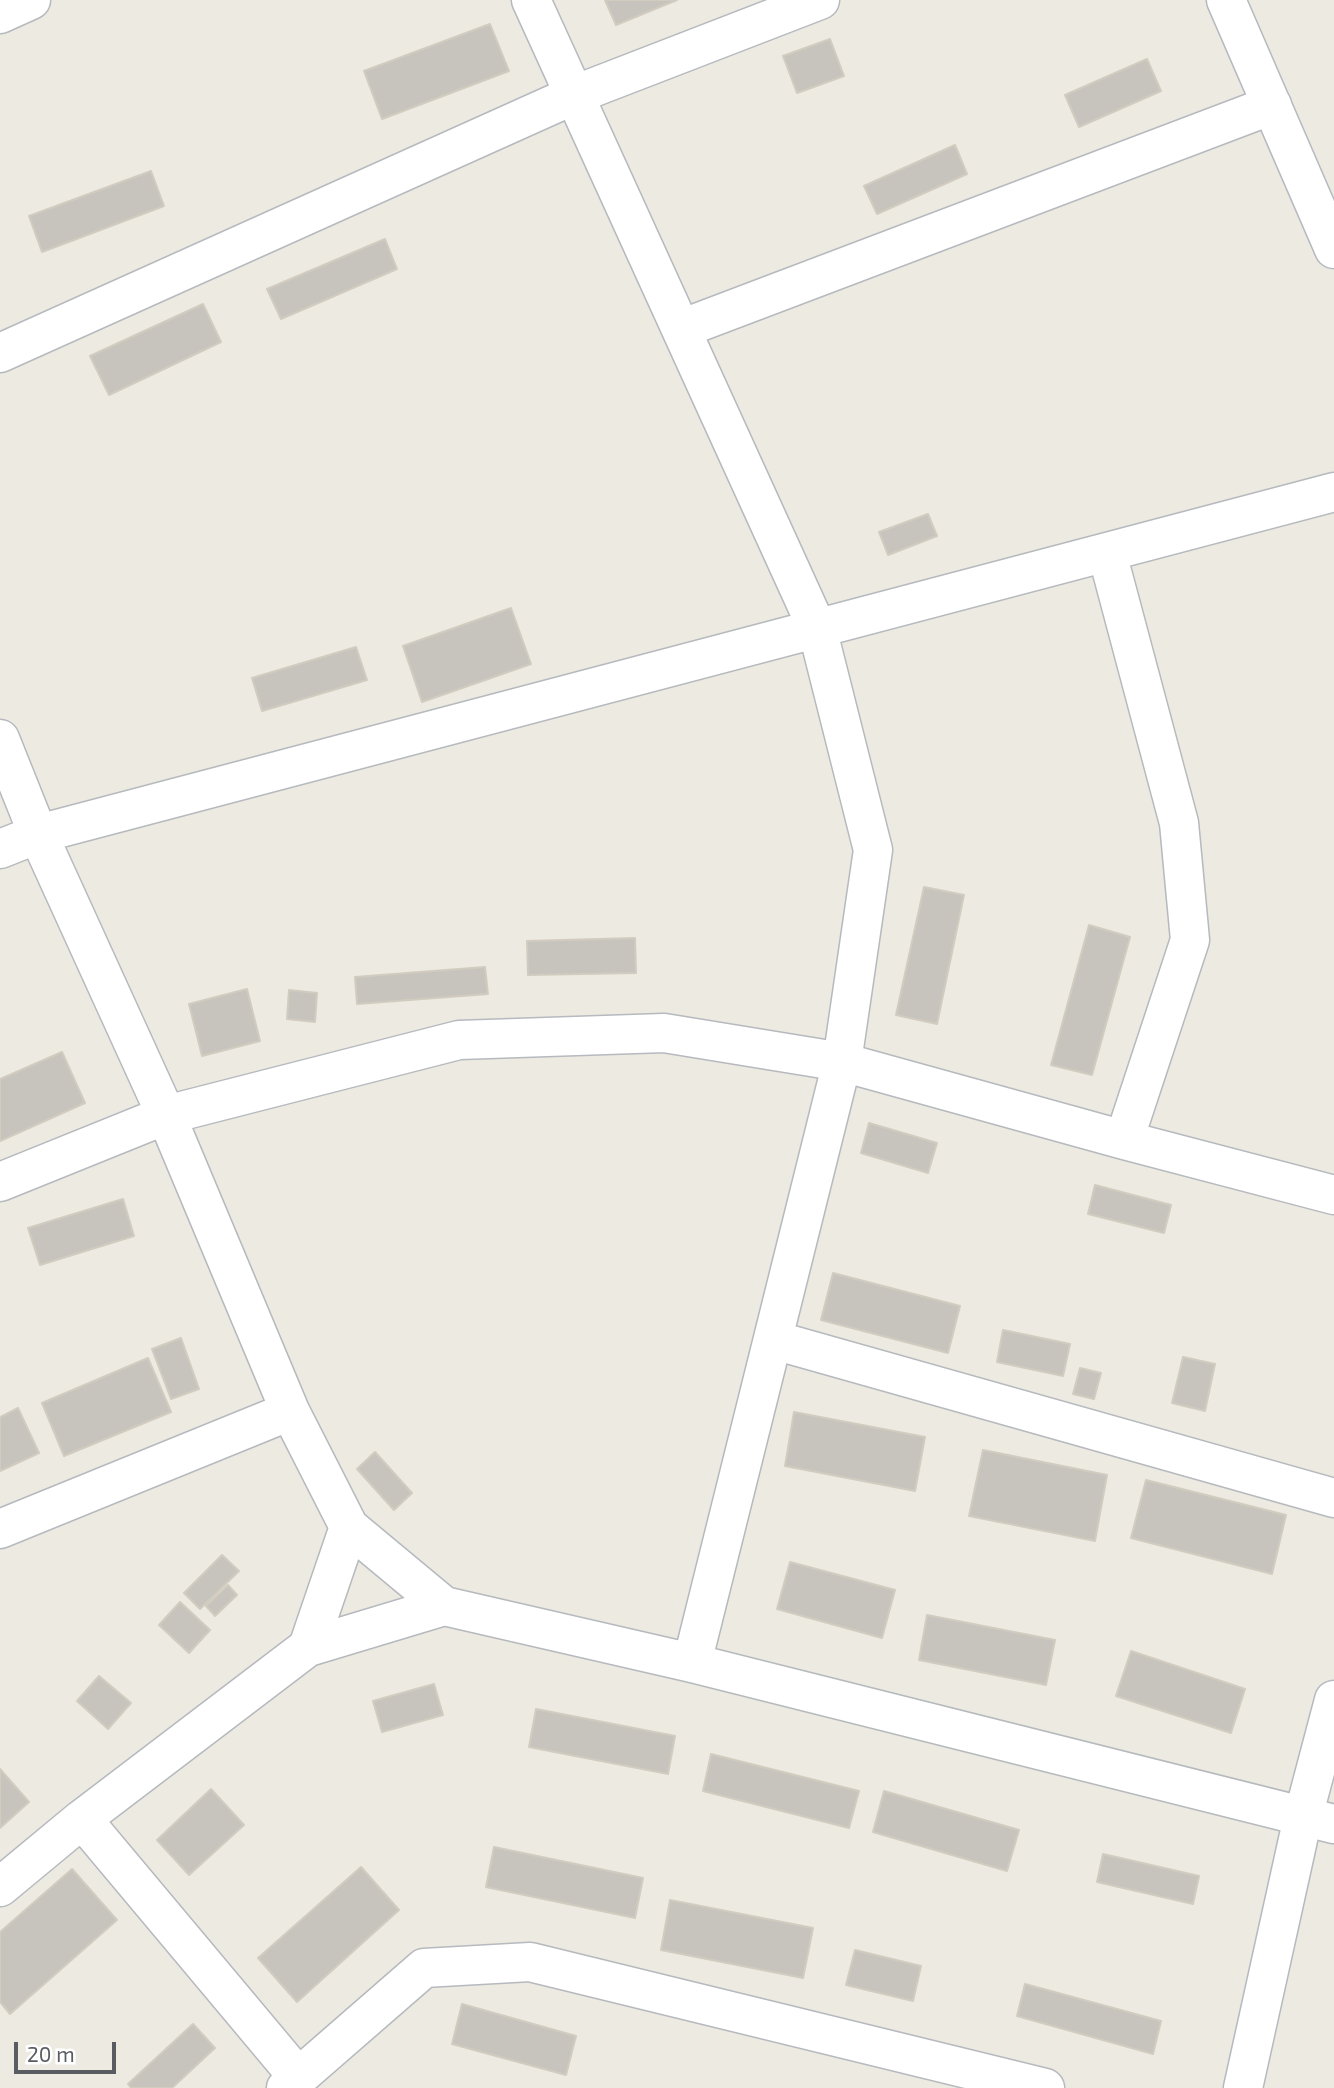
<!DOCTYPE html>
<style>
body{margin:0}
#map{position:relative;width:1334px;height:2088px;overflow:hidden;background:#eceae1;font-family:"Exo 2",sans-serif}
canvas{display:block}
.scale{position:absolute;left:14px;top:2042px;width:102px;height:32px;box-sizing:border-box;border:4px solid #595d62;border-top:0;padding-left:9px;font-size:21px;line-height:24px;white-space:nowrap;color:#595d62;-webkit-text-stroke:5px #fff;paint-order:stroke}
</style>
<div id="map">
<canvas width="1334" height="2088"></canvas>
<div class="scale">20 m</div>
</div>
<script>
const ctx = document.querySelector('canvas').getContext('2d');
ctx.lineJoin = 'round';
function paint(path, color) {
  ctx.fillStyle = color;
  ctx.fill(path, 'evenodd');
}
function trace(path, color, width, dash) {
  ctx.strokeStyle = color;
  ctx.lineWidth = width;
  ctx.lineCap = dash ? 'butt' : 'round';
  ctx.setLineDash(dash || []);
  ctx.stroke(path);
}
const building = new Path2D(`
 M605 0H677L616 25Z
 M490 24 509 71 382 119 364 71Z
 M830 39 844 76 797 93 783 56Z
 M1147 59 1161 91 1079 127 1065 95Z
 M955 145 967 174 877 214 864 186Z
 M151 171 164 206 42 252 29 216Z
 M385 239 397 269 281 319 267 289Z
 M203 304 221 342 109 395 90 356Z
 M928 514 937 536 888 555 879 532Z
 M511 608 531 664 422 702 403 646Z
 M356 647 367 680 262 711 252 678Z
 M924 887 964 895 937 1024 896 1015Z
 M1089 925 1130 937 1092 1075 1051 1065Z
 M635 938 636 973 528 975 527 941Z
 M485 967 488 994 357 1004 355 977Z
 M247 989 260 1041 202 1056 189 1004Z
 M289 990 317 993 315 1022 287 1019Z
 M62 1052 85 1103 0 1141V1079Z
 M869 1123 937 1143 928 1173 861 1153Z
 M1095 1185 1171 1205 1164 1233 1088 1214Z
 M123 1199 134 1236 40 1265 28 1228Z
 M833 1273 960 1306 948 1353 821 1320Z
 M1003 1330 1070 1344 1063 1376 997 1362Z
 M181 1338 199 1389 171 1399 152 1349Z
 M1183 1357 1215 1364 1205 1411 1172 1403Z
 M148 1358 171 1412 64 1456 42 1403Z
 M1080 1368 1101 1373 1094 1399 1073 1394Z
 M18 1408 39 1453 0 1471V1417Z
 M794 1412 925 1437 915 1491 785 1466Z
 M983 1450 1107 1475 1095 1541 969 1516Z
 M375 1452 412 1493 394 1510 357 1469Z
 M1146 1480 1286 1515 1272 1574 1131 1538Z
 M222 1555 239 1571 200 1609 184 1593Z
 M790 1562 895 1590 882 1638 777 1609Z
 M228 1585 237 1595 215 1616 206 1606Z
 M180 1602 210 1630 189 1653 159 1625Z
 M927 1615 1055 1640 1046 1685 919 1660Z
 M1131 1651 1245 1689 1231 1733 1116 1696Z
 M99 1676 131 1703 108 1729 77 1701Z
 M434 1684 443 1715 382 1732 373 1701Z
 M536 1709 675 1736 668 1774 529 1747Z
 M711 1754 859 1791 849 1828 703 1791Z
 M0 1769 29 1802 0 1828Z
 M211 1789 244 1825 189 1875 157 1840Z
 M884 1791 1019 1830 1007 1871 873 1832Z
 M494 1847 643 1878 635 1918 486 1887Z
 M1103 1854 1199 1876 1193 1904 1097 1882Z
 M361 1867 399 1910 297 2002 258 1958Z
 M72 1869 117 1920 10 2014 0 2002V1932Z
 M670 1900 813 1928 803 1978 661 1950Z
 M855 1950 921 1966 913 2001 846 1985Z
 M1025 1984 1161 2021 1153 2054 1017 2016Z
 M462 2004 576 2036 566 2075 452 2044Z
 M193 2024 215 2048 172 2088H131L128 2084Z`);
paint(building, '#c7c4be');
trace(building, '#d1ccbf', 2);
const street = new Path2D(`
 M531 0 817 628 873 850 842 1062 692 1663
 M0 14 31 0
 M681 329 1272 105
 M0 353 574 95 820 0
 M1107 553 1179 823 1190 940 1124 1140
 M0 739 38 834 166 1115 290 1411 349 1527 444 1606
 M0 849 38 834 1334 492
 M0 1182 166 1115 459 1040 664 1033 842 1062 1124 1140 1334 1195
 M774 1340 1334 1498
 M0 1529 290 1411
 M308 1647 349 1527
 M82 1819 299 2078
 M0 1887 82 1819 308 1647 444 1606 692 1663 1334 1824
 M286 2088 424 1968 530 1962 1045 2088`);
const secondary = new Path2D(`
 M1226 0 1334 249
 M1243 2088 1303 1817 1334 1700`);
trace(street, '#b6b9be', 41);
trace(secondary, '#b6bac0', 41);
trace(street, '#fff', 38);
trace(secondary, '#fff', 38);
</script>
